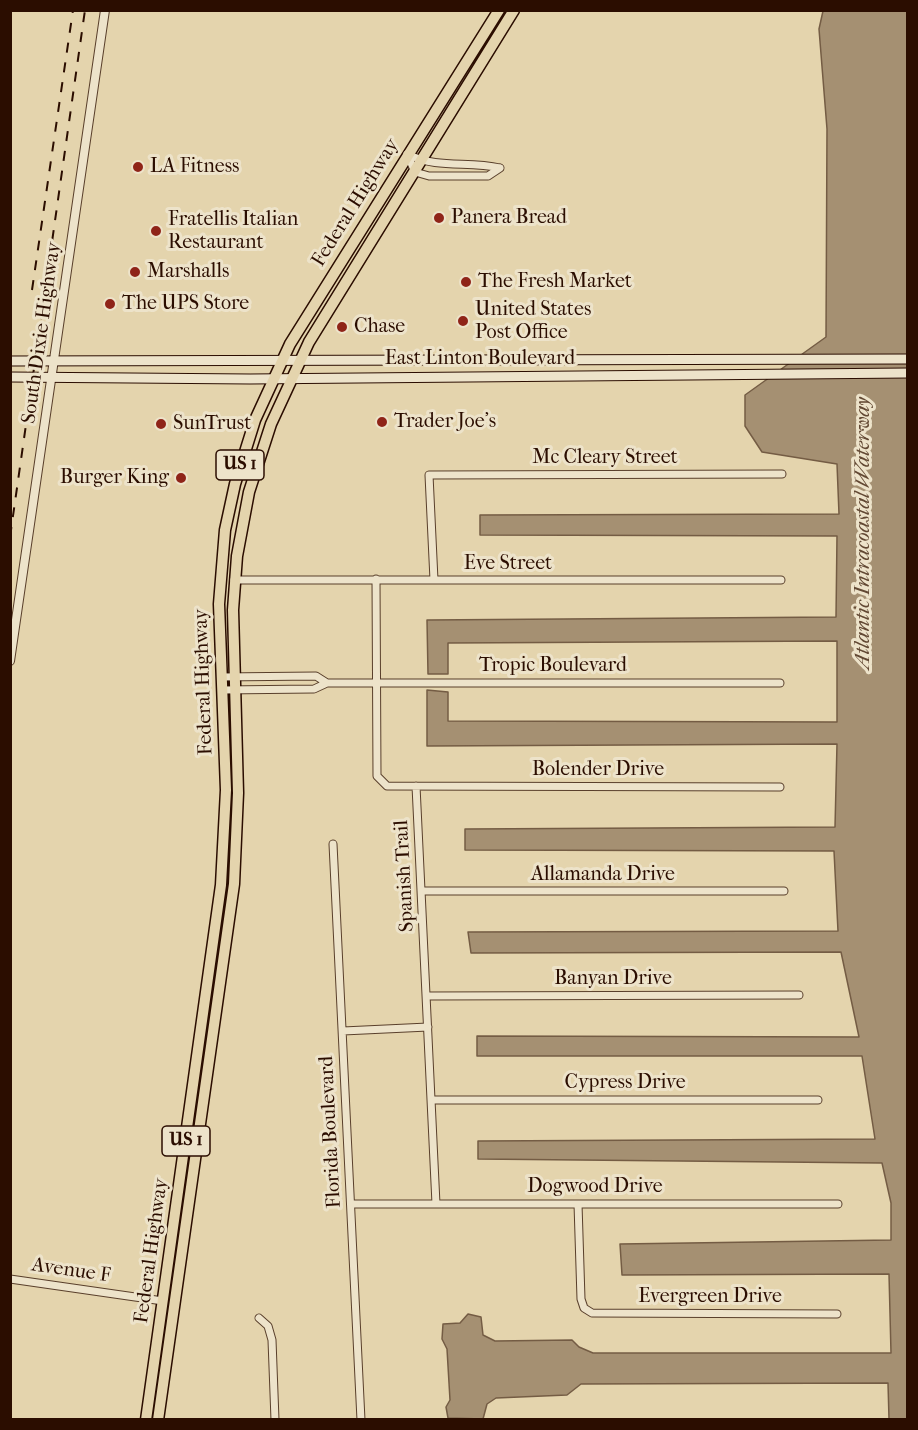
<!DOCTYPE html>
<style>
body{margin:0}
#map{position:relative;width:918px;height:1430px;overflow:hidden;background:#e4d4ad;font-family:"IM FELL French Canon",serif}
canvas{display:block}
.frame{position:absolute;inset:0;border:12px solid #2b0d00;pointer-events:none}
</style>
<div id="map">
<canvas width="918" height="1430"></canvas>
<div class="frame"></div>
</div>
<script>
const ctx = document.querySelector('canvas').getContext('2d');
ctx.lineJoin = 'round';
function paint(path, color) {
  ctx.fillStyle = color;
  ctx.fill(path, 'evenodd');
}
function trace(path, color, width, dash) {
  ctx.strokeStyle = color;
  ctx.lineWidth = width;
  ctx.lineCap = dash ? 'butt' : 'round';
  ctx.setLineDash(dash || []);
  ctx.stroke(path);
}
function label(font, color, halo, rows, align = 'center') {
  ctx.font = font + ' "IM FELL French Canon",serif';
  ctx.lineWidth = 6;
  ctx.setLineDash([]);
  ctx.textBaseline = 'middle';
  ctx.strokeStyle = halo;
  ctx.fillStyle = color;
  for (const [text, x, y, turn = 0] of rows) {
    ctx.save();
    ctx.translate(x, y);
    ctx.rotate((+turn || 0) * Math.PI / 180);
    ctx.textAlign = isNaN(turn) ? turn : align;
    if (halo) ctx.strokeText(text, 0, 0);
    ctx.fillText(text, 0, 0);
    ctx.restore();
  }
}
const water = new Path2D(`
 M823 11H907V1419H889L888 1383 581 1384 567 1395 496 1398 487 1404 483 1419 448 1418 446 1407 450 1400 447 1349 442 1339 443 1324 460 1323 468 1314 481 1317 483 1335 495 1341 572 1340 579 1347 593 1353H891L889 1274 622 1275 620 1244 891 1240V1203L882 1163 478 1159V1141L875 1139 862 1056H477V1036L859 1037 841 952 471 953 468 932 838 931 834 851 465 850V829L835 827 837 744 427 746V690L448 692V721L837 722V641L448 643V674H428L427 620 836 617 837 536 480 535V515L839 514 837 464 762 452 745 426V395L826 337 827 129 819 29Z`);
paint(water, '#a59072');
trace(water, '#745c44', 1.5);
const minor = new Path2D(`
 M407 154 415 172 429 176H488L500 168
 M407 154C440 170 467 160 500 168
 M376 579 377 776 387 786 780 787
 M234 580H781
 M434 580 429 475 782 474
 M221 677 316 676 327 683
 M222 690 314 689 327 683H780
 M416 786 436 1204
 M333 844 361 1420
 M423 891H784
 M427 996 799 995
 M343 1031 428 1027
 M432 1100H818
 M351 1204H838
 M578 1204 581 1299 584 1308 592 1313 837 1314
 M10 1279 163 1301
 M259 1318 268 1326 272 1340 275 1420`);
const tertiary = new Path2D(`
 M10 661 105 10`);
const secondary = new Path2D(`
 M10 361 908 359
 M10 377 250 379 908 373`);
const primary = new Path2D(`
 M146 1420 221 885 226 790 219 604 225 530 235 484 255 420 290 344 499 10
 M158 1420 234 884 238 793 233 610 237 556 249 492 271 424 309 342 514 10`);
trace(minor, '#593f2b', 9);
trace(tertiary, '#593f2b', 10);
trace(secondary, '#2b0d00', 11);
trace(primary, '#2b0d00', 13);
trace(minor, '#ede3ca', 7);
trace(tertiary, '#ede3ca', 8);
trace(secondary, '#ede3ca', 9);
trace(primary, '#e4d4ad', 10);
trace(new Path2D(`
 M32 290 73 10
 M10 537 85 10`), '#2b0d00', 2, [10, 10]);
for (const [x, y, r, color] of [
 [138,167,6,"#8f2418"],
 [439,218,6,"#8f2418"],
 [156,231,6,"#8f2418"],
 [135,272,6,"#8f2418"],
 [466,282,6,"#8f2418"],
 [110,304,6,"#8f2418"],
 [463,321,6,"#8f2418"],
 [342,327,6,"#8f2418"],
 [382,422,6,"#8f2418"],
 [161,424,6,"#8f2418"],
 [181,478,6,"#8f2418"]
]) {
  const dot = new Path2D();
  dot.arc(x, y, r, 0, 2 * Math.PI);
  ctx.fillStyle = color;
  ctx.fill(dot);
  trace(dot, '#ede3ca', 2);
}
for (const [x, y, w] of [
 [240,465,48],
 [186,1141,48]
]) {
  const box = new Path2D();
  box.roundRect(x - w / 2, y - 15, w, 30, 4.5);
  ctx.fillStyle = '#ede3ca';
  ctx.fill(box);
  trace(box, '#2b0d00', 1.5);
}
label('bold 18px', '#2b0d00', null, [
 ["US 1",240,465],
 ["US 1",186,1141]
]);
label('20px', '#2b0d00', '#ede3ca', [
 ["LA Fitness",150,167],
 ["Panera Bread",451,218],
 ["Fratellis Italian",168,220],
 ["Restaurant",168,243],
 ["Marshalls",147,272],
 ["The Fresh Market",478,282],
 ["The UPS Store",122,304],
 ["United States",475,310],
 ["Post Office",475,333],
 ["Chase",354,327],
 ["Trader Joe's",394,422],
 ["SunTrust",173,424],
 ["Burger King",169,478,"right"]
], 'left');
label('20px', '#2b0d00', '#ede3ca', [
 ["Federal Highway",356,203,-58],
 ["South Dixie Highway",42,333,-82],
 ["East Linton Boulevard",480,359],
 ["Mc Cleary Street",605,458],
 ["Eve Street",508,564],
 ["Tropic Boulevard",553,666],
 ["Federal Highway",204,682,-92],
 ["Bolender Drive",598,770],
 ["Allamanda Drive",603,875],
 ["Spanish Trail",405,876,-93],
 ["Banyan Drive",613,979],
 ["Cypress Drive",625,1083],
 ["Florida Boulevard",331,1132,-93],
 ["Dogwood Drive",595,1187],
 ["Federal Highway",152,1251,-82],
 ["Avenue F",71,1271,8],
 ["Evergreen Drive",710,1297]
]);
label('italic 21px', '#624833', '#ede3ca', [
 ["Atlantic Intracoastal Waterway",864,533,-90]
]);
</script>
